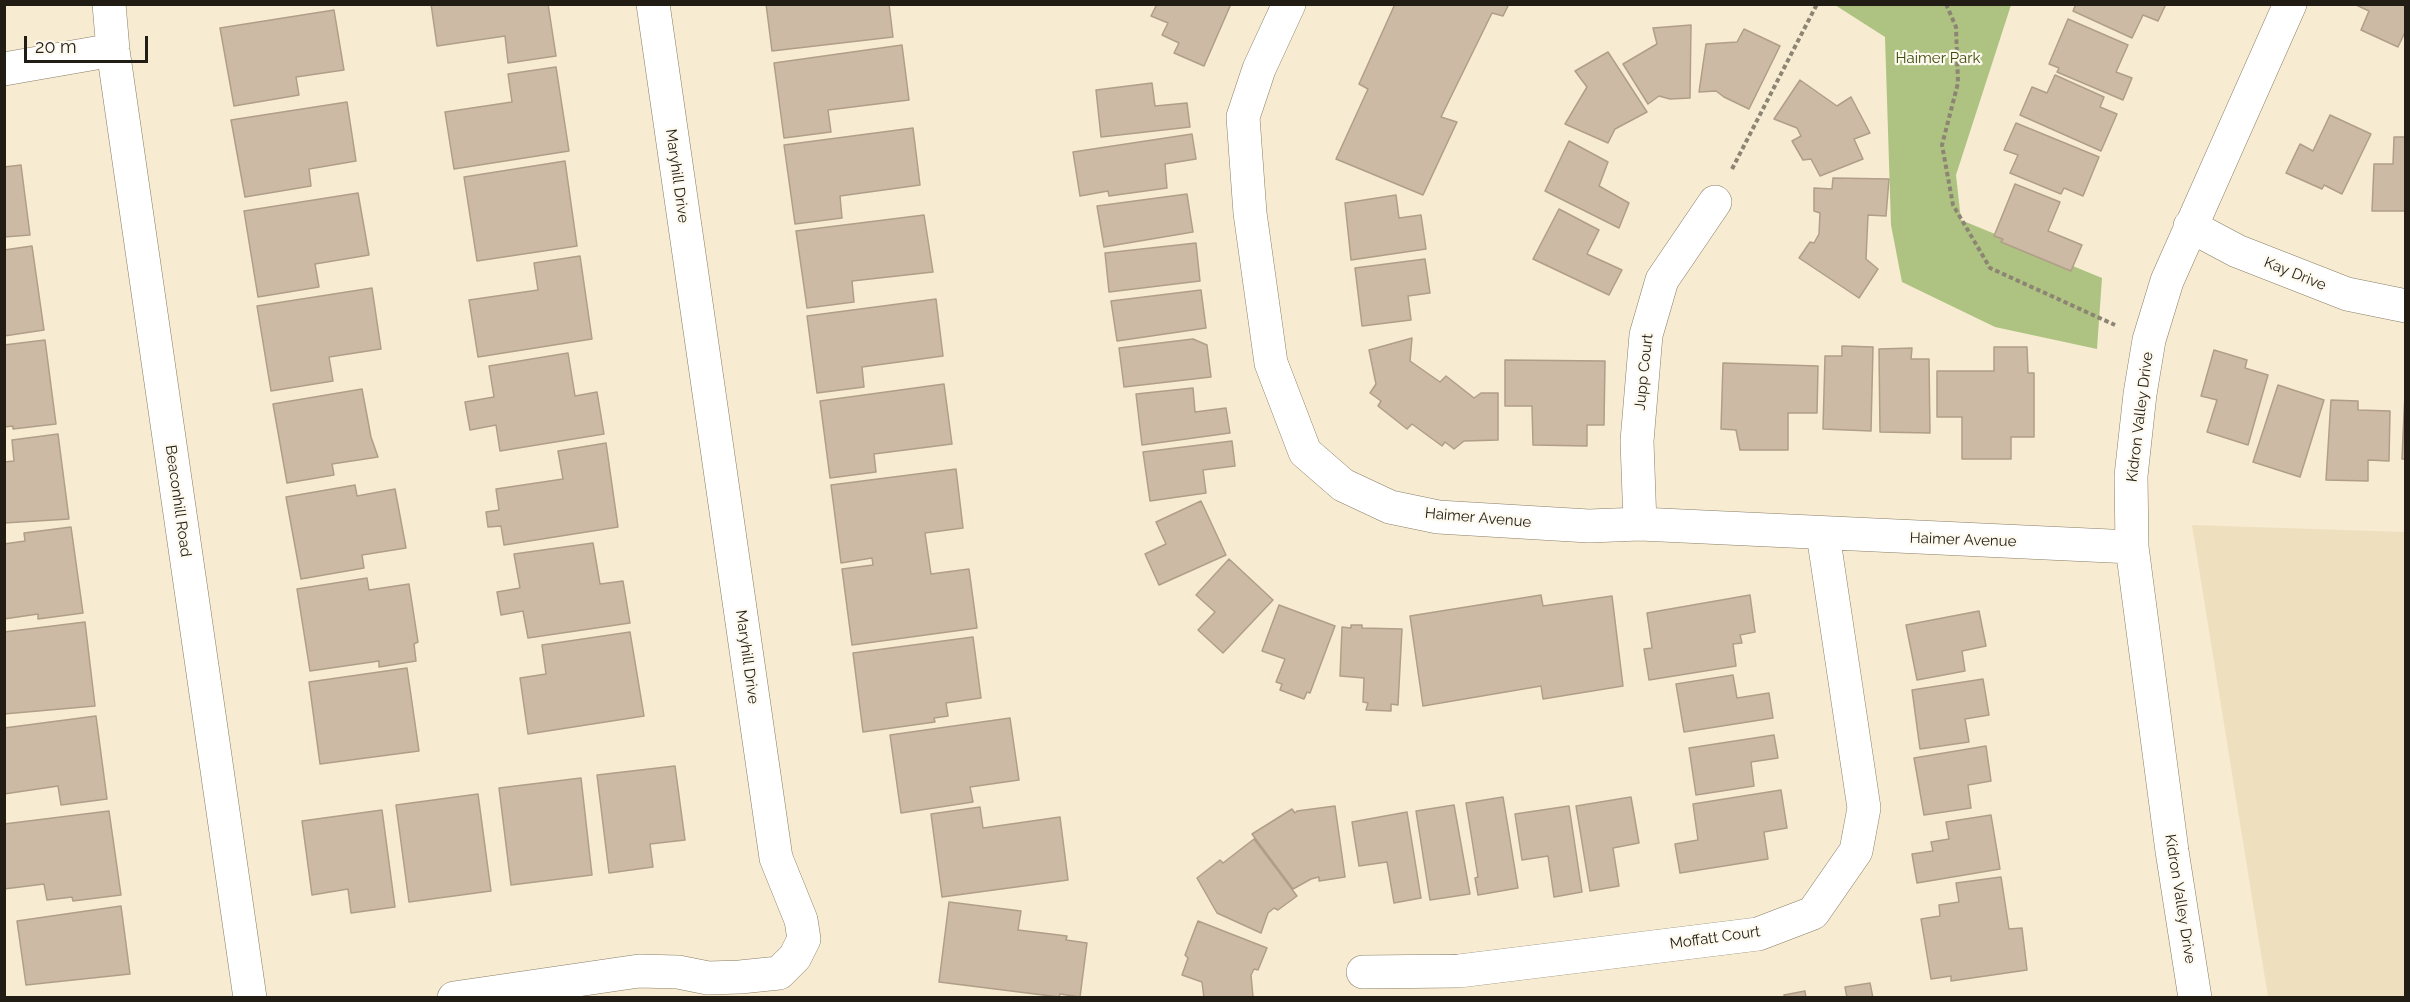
<!DOCTYPE html>
<style>
body{margin:0}
#map{position:relative;width:2410px;height:1002px;overflow:hidden;background:#f7ebd1;font-family:Raleway,sans-serif}
canvas{display:block}
.frame{position:absolute;inset:0;border:6px solid #211d14;pointer-events:none}
.scale{position:absolute;left:24px;top:36px;width:124px;height:27px;box-sizing:border-box;border:3px solid #211d14;border-top:0;padding-left:8px;font-size:18px;line-height:21px;white-space:nowrap;color:#211d14;-webkit-text-stroke:4px #fdf9ee;paint-order:stroke}
</style>
<div id="map">
<canvas width="2410" height="1002"></canvas>
<div class="frame"></div>
<div class="scale">20 m</div>
</div>
<script>
const ctx = document.querySelector('canvas').getContext('2d');
ctx.lineJoin = 'round';
function paint(path, color) {
  ctx.fillStyle = color;
  ctx.fill(path, 'evenodd');
}
function trace(path, color, width, dash) {
  ctx.strokeStyle = color;
  ctx.lineWidth = width;
  ctx.lineCap = dash ? 'butt' : 'round';
  ctx.setLineDash(dash || []);
  ctx.stroke(path);
}
function label(font, color, halo, rows, align = 'center') {
  ctx.font = font + ' Raleway,sans-serif';
  ctx.lineWidth = 4.5;
  ctx.setLineDash([]);
  ctx.textBaseline = 'middle';
  ctx.strokeStyle = halo;
  ctx.fillStyle = color;
  for (const [text, x, y, turn = 0] of rows) {
    ctx.save();
    ctx.translate(x, y);
    ctx.rotate((+turn || 0) * Math.PI / 180);
    ctx.textAlign = isNaN(turn) ? turn : align;
    if (halo) ctx.strokeText(text, 0, 0);
    ctx.fillText(text, 0, 0);
    ctx.restore();
  }
}
paint(new Path2D(`
 M2192 525 2405 532V997H2268Z`), '#eedfbf');
paint(new Path2D(`
 M1835 5H2011L1956 175 1961 220 2102 278 2097 349 1995 327 1902 282 1891 225 1885 37Z`), '#aec382');
const building = new Path2D(`
 M431 4H548L556 56 508 63 505 36 437 46Z
 M766 4H889L893 37 772 51Z
 M1157 4H1231L1204 66 1174 53 1179 43 1162 35 1168 23 1151 16Z
 M1395 4H1509L1503 16 1492 13 1441 117 1457 122 1423 195 1336 159 1368 89 1359 84Z
 M2076 4H2166L2158 21 2143 15 2132 38 2073 11Z
 M2354 4H2406V30L2398 47 2361 30 2369 11Z
 M334 10 344 70 296 77 299 95 234 106 220 28Z
 M2068 19 2128 45 2116 72 2132 78 2123 100 2057 72 2059 68 2049 64Z
 M1691 25 1690 98 1670 99 1659 96 1648 104 1623 64 1657 44 1653 28Z
 M1744 29 1780 46 1749 109 1724 97 1716 91 1699 92 1706 44 1737 42Z
 M902 45 909 100 828 110 831 132 784 138 774 63Z
 M1608 52 1647 112 1615 129 1608 143 1565 124 1587 87 1575 71Z
 M556 67 569 151 454 169 445 112 512 102 508 74Z
 M2055 75 2104 97 2100 107 2117 114 2101 151 2020 115 2032 87 2047 93Z
 M1800 80 1837 106 1851 97 1870 133 1854 139 1863 159 1820 176 1811 159 1803 160 1792 141 1801 136 1797 128 1774 119Z
 M1152 83 1155 106 1187 103 1190 127 1101 137 1096 90Z
 M347 102 356 161 309 169 311 186 245 197 231 120Z
 M2330 115 2371 134 2342 194 2324 185 2322 189 2286 173 2300 144 2313 151Z
 M2016 123 2099 157 2083 196 2064 188 2061 194 2010 173 2018 155 2004 150Z
 M913 128 920 185 840 196 842 218 795 224 784 145Z
 M1192 134 1196 159 1165 164 1167 188 1109 196 1108 191 1080 196 1073 152Z
 M2394 137H2406V211H2372L2374 164H2393Z
 M1569 141 1608 162 1599 186 1629 203 1619 228 1545 191Z
 M565 161 577 246 477 261 464 177Z
 M21 165 30 235 4 237V167Z
 M1833 178 1889 179 1886 216 1868 215 1866 259 1878 269 1859 298 1799 258 1810 242 1814 243 1819 234 1820 213 1814 211V188L1832 189Z
 M2015 184 2060 202 2048 231 2082 245 2071 271 2001 242 2003 239 1994 236Z
 M358 193 369 255 315 264 319 287 258 297 244 211Z
 M1187 194 1193 232 1104 247 1097 206Z
 M1396 195 1399 218 1421 215 1426 249 1351 260 1345 203Z
 M1559 209 1599 230 1587 254 1622 270 1609 295 1533 259Z
 M924 215 933 272 852 281 854 302 807 308 796 231Z
 M1196 243 1200 281 1109 292 1105 253Z
 M32 246 44 330 4 336V250Z
 M580 256 592 339 478 357 469 300 538 290 534 263Z
 M1425 259 1430 293 1408 296 1411 320 1362 326 1355 268Z
 M372 288 381 349 329 357 333 381 271 391 257 306Z
 M1201 290 1206 328 1117 341 1111 301Z
 M936 299 943 356 862 367 864 387 817 393 807 316Z
 M1412 338 1410 361 1440 382 1446 376 1474 398 1481 393H1498V440L1464 441 1454 449 1445 442 1442 446 1412 424 1407 429 1378 406 1381 401 1370 393 1376 384 1369 350Z
 M1193 339 1207 345 1211 377 1124 387 1119 348Z
 M45 340 56 424 13 429V426L4 427V345Z
 M1842 346 1873 347 1871 431 1823 429 1825 356H1842Z
 M1994 347H2027L2028 373H2034V437H2011V459H1962V417H1937V371H1994Z
 M1912 348 1911 359H1929L1930 433 1880 432 1879 349Z
 M2214 350 2247 360 2245 368 2268 375 2248 445 2207 432 2217 400 2201 396Z
 M568 353 575 396 597 392 604 434 500 451 496 425 470 430 465 402 494 397 489 366Z
 M1505 360 1605 361 1604 425H1587V446L1533 445 1532 406H1505Z
 M1723 363 1818 366 1817 413H1788V450H1740L1736 430 1721 429Z
 M944 384 952 444 874 454 876 472 830 478 820 401Z
 M2278 385 2324 400 2300 477 2253 462Z
 M1193 388 1195 412 1226 408 1230 433 1142 445 1136 394Z
 M362 389 371 437 378 457 332 464 334 475 287 483 273 404Z
 M2405 393H2406V459H2402Z
 M2331 400 2358 401V410L2390 411 2389 461 2368 460V481L2326 480Z
 M58 434 69 519 4 523V462L14 461 12 440Z
 M1232 441 1235 466 1203 470 1206 493 1150 501 1143 452Z
 M606 443 618 527 504 545 501 526 488 527 486 512 499 510 496 489 563 479 558 451Z
 M956 469 963 528 925 533 931 574 969 569 977 628 852 645 842 569 873 565 872 558 841 563 831 485Z
 M355 485 357 496 395 489 406 548 362 555 364 568 301 579 286 497Z
 M1201 501 1226 555 1159 585 1145 554 1166 544 1156 522Z
 M71 527 83 613 38 619V614L4 619V544L25 541 24 533Z
 M593 543 600 584 623 581 630 623 528 638 523 611 501 615 497 592 520 588 514 554Z
 M1229 559 1273 600 1223 653 1198 630 1215 612 1196 595Z
 M367 578 369 590 409 584 418 642 414 644 416 661 379 667V661L310 671 297 589Z
 M1541 595 1543 606 1612 596 1623 686 1543 699 1541 686 1423 706 1410 616Z
 M1750 595 1755 632 1740 635 1742 643 1733 644 1736 666 1649 680 1644 649 1652 648 1647 613Z
 M1279 605 1335 626 1310 693 1307 692 1304 699 1280 690 1282 684 1276 682 1285 659 1262 651Z
 M1979 611 1986 646 1962 651 1965 671 1917 680 1906 625Z
 M85 622 95 706 4 714V632Z
 M1351 625H1362V628L1402 629 1398 705 1391 704V711L1366 710 1368 703 1363 702 1364 678 1340 676 1342 627 1351 628Z
 M630 632 644 716 528 734 520 678 546 674 542 645Z
 M973 637 981 698 946 703 948 716 934 718 935 722 863 732 853 653Z
 M407 668 419 751 320 764 309 682Z
 M1733 675 1737 698 1769 693 1773 718 1684 732 1676 684Z
 M1983 679 1989 715 1965 719 1969 742 1920 749 1912 690Z
 M96 716 107 799 61 805 58 786 4 794V728Z
 M1010 718 1019 780 970 787 973 802 901 813 890 735Z
 M1774 735 1778 758 1751 762 1754 786 1696 795 1689 748Z
 M1986 746 1991 781 1968 785 1971 808 1924 815 1914 758Z
 M675 766 685 840 650 844 653 867 609 873 597 775Z
 M581 778 592 875 511 885 499 788Z
 M1781 790 1787 828 1764 832 1768 859 1680 873 1675 844 1698 840 1693 804Z
 M478 794 491 891 409 902 396 805Z
 M1503 797 1518 888 1478 895 1475 878 1478 877 1466 803Z
 M1631 797 1639 843 1613 848 1619 886 1590 891 1576 806Z
 M1454 805 1470 894 1430 900 1416 811Z
 M1335 806 1345 877 1319 881V877L1311 879 1293 889 1252 834 1292 809 1295 813 1297 811Z
 M1569 806 1582 892 1554 897 1548 856 1522 860 1515 814Z
 M980 807 983 828 1060 817 1068 880 942 897 931 814Z
 M382 810 395 907 351 913 348 889 312 895 302 821Z
 M109 811 121 895 73 901 72 897 47 900 44 884 4 889V824Z
 M1407 812 1421 898 1394 903 1387 862 1359 866 1352 822Z
 M1991 815 2000 869 1917 883 1912 854 1933 851 1931 842 1949 839 1946 822Z
 M1254 839 1297 896 1278 910 1274 908 1268 913 1261 933 1217 913 1197 878 1220 860 1223 863Z
 M2001 877 2009 929 2022 928 2027 970 1951 981V976L1931 979 1921 919 1940 916 1939 905 1959 902 1956 883Z
 M949 902 1021 911 1018 930 1067 936 1066 940 1087 943 1080 997 1060 994 1059 997 939 982Z
 M121 906 130 974 26 985 17 921Z
 M1198 921 1267 948 1258 970 1254 969 1251 975 1253 997 1204 998 1202 982 1182 975 1188 958 1185 955Z
 M1870 983 1873 998H1847L1845 987Z
 M1805 991 1806 998H1785L1784 995Z`);
paint(building, '#ccbaa4');
trace(building, '#b09e89', 1.5);
const minor = new Path2D(`
 M109 4 113 50 250 998
 M1289 4 1259 69 1243 117 1250 213 1271 363 1305 452 1343 485 1390 507 1438 517 1589 526 1640 524 2132 547
 M4 69 113 50
 M2190 226 2237 251 2347 294 2406 306
 M1640 524 1637 441 1646 335 1662 280 1715 202
 M1363 972 1459 971 1758 934 1813 913 1856 851 1864 808 1823 534
 M454 998 639 971 678 972 708 978 740 977 779 973 795 957 804 939 801 920 776 858 653 4
 M2195 998 2172 851 2132 547 2131 476 2140 394 2149 340 2167 281 2290 4`);
trace(minor, '#897e66', 34);
trace(new Path2D(`
 M1946 4 1956 27 1958 83 1942 145 1953 205 1990 268 2115 325
 M1732 169 1817 4`), '#8d8574', 4, [4.5, 3]);
trace(minor, '#fff', 33);
label('15px', '#3b4b0a', '#fdf9ee', [
 ["Haimer Park",1938,58]
]);
label('15px', '#211d14', '#fdf9ee', [
 ["Maryhill Drive",677,176,82],
 ["Kay Drive",2295,274,22],
 ["Jupp Court",1644,372,-84],
 ["Kidron Valley Drive",2140,417,-83],
 ["Beaconhill Road",178,501,82],
 ["Haimer Avenue",1478,518,5],
 ["Haimer Avenue",1963,540,2],
 ["Maryhill Drive",747,657,82],
 ["Kidron Valley Drive",2180,899,81],
 ["Moffatt Court",1715,938,-8]
]);
</script>
